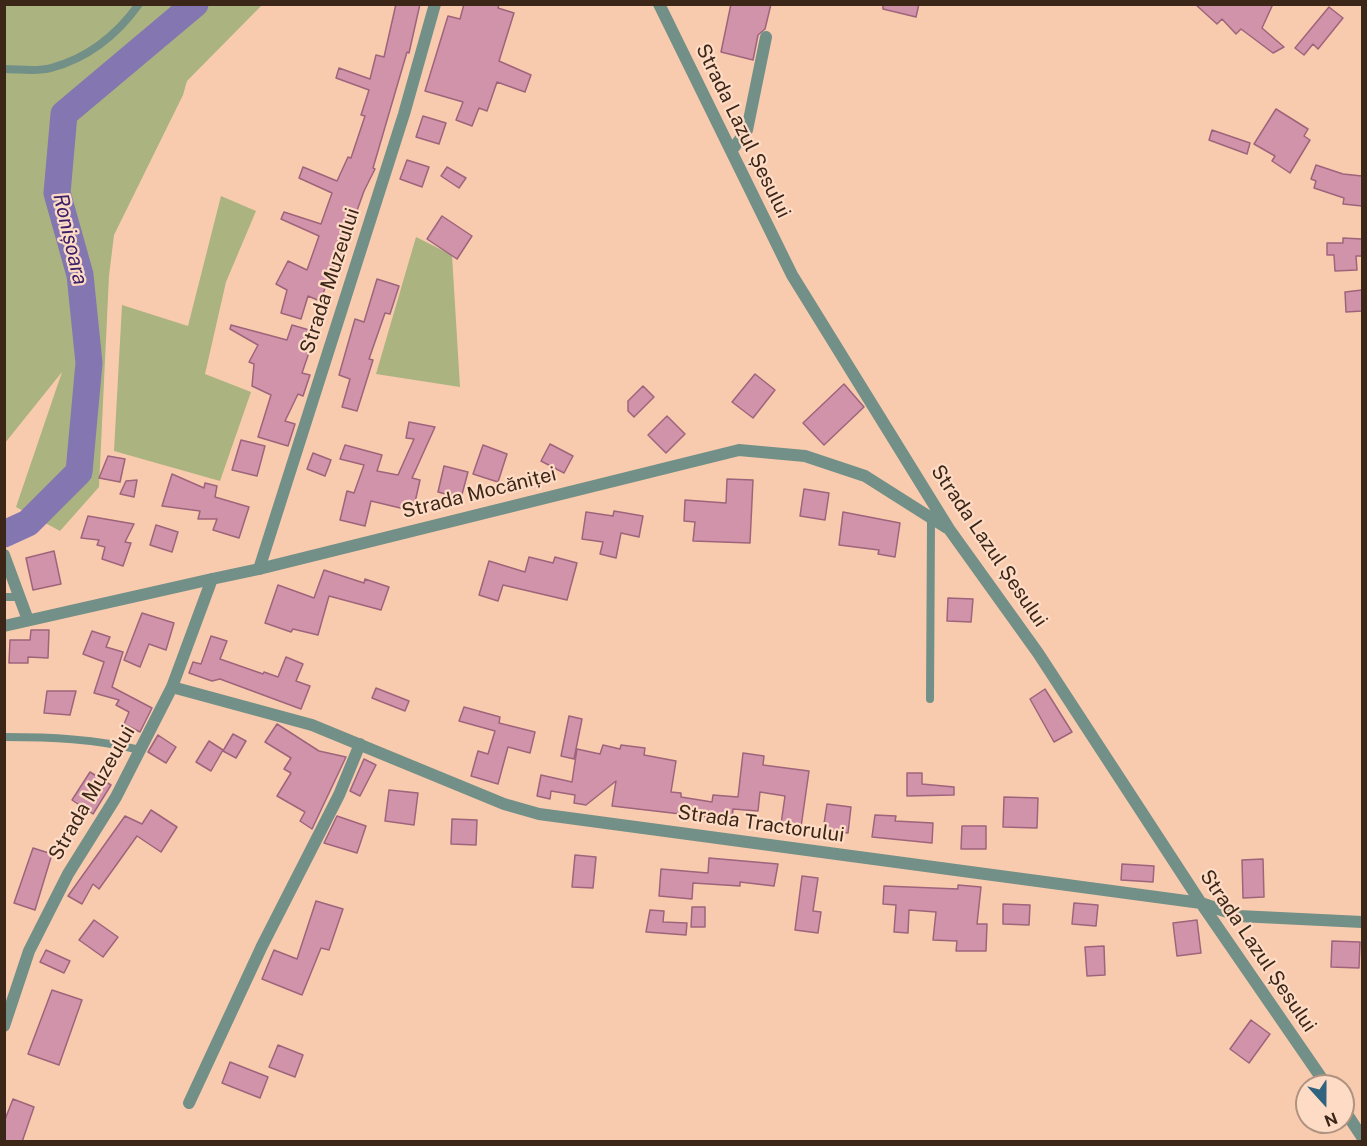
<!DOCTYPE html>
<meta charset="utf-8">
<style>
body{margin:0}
#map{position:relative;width:1367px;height:1146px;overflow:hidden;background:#f8cbae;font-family:"Public Sans",sans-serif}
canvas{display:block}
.frame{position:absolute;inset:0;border:6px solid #3b2618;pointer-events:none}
.north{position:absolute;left:1295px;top:1074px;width:60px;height:60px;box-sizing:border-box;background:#fddbc5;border:2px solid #af9380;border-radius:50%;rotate:159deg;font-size:16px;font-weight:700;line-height:24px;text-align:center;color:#3b2618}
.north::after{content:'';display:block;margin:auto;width:21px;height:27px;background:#2f637f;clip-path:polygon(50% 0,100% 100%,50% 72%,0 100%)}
</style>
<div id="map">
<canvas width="1367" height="1146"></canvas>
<div class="frame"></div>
<div class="north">N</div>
</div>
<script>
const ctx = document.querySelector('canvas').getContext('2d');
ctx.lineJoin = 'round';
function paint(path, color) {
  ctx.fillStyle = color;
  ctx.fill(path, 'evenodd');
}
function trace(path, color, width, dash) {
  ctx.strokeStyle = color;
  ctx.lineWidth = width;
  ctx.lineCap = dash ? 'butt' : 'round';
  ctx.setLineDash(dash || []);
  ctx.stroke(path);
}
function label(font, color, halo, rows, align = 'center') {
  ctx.font = font + ' "Public Sans",sans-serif';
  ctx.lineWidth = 4.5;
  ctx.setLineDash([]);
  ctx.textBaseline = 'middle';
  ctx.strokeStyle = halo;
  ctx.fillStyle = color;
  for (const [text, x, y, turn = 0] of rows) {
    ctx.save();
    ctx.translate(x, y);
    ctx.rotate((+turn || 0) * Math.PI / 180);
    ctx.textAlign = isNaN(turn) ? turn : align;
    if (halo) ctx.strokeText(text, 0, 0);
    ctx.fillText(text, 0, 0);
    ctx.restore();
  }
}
paint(new Path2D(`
 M5 5H262L187 81 183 95 114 235 109 276 99 487 60 531 16 507 62 372 5 443Z
 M221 196 256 211 226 282 205 374 251 392 220 481 114 451 122 305 188 326Z
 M416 237 452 255 460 387 376 374Z`), '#abb380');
trace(new Path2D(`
 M4 534 28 523 79 472 89 363 80 275 57 193 64 114 195 4`), '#8476b0', 27);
const building = new Path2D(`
 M396 4H420L409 53 407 52 373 168 375 169 364 191 348 236 350 237 343 254 339 253 320 301 308 296 301 319 281 313 287 290 276 284 288 261 307 270 319 236 281 219 284 212 321 224 332 193 299 178 303 167 337 181 348 157 351 158 365 116 361 115 369 90 336 78 339 68 370 79 376 55 384 57Z
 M464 4H499L498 8 514 13 499 61 531 75 525 92 497 82 487 111 479 108 472 126 456 120 463 102 425 91 448 16 460 19Z
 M731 4H771L765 29 758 35 753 60 721 52Z
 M883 4H919L916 17 883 9Z
 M1195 4H1273L1262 28 1284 47 1273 53 1241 29 1236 34 1222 19 1217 24Z
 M1329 7 1343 18 1318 49 1313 44 1304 55 1295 48Z
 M1276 109 1308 129 1304 136 1310 140 1290 173 1272 161 1275 156 1254 144Z
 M423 116 446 123 439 144 416 137Z
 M1212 130 1250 143 1247 154 1209 140Z
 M407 160 429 167 422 187 400 179Z
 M1316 165 1343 174 1362 176V206L1343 204 1344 198 1314 188 1316 181 1311 179Z
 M447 167 466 178 459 188 441 176Z
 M442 216 472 236 457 259 427 239Z
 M1343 238 1362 239V256H1356L1357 270 1335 271 1334 255H1327V243H1343Z
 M377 279 399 286 390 314 385 313 369 359 373 360 357 411 342 407 350 379 339 375 355 319 364 322Z
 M1362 290V311L1346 312 1345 292Z
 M231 325 287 340 292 325 316 332 302 373 310 375 303 396 298 394 285 421 295 424 288 446 258 437 271 395 252 386 254 364 249 362 258 345 230 329Z
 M755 374 775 390 753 418 732 402Z
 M844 384 864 407 824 445 803 423Z
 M643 386 654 397 634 417 628 411V401Z
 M667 416 685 434 666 453 648 435Z
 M409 422 435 427 412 478 420 480 413 511 371 501 365 526 340 520 347 491 354 493 364 465 340 459 345 445 382 455 377 471 398 475 414 439 406 438Z
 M241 440 265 446 257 476 232 470Z
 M550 444 573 456 564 473 541 461Z
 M483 445 507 454 498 482 473 474Z
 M313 453 331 460 325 476 307 469Z
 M108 456 125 459 120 482 99 478Z
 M444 466 468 472 461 498 438 492Z
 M172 474 204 488 205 483 217 486 215 497 249 507 239 538 213 530 217 519H198L200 511 162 506Z
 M727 479 753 480 750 543 693 541 695 522 684 521 685 500 726 503Z
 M137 480 134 497 120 494 126 481Z
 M804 489 829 493 825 520 800 516Z
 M614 511 643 516 639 537 621 533 616 558 600 554 603 542 582 539 586 512 613 516Z
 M843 512 900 523 895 557 878 554 879 550 839 545Z
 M88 516 134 524 125 542 131 543 123 566 102 559 105 547 97 545 99 540 81 538Z
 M156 525 178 532 172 552 150 545Z
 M54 551 61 584 33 590 26 558Z
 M529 557 553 563 555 557 577 563 567 600 503 585 498 601 479 595 489 561 525 572Z
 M324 570 364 583 365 579 389 587 381 610 329 596 318 635 293 629 291 632 265 623 278 585 314 598Z
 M948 598 973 599 971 622 947 621Z
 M142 613 174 623 166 650 149 644 140 667 124 660Z
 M31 630H49L48 658 28 657V663H9L10 640H30Z
 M92 631 110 637 106 647 123 652 112 687 152 708 140 732 124 724 129 712 116 705 119 700 94 693 104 662 83 654Z
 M211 636 227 641 220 659 263 674 264 672 278 677 286 657 303 664 296 681 310 686 301 709 220 679 212 681 189 673 193 662 201 664Z
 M376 688 409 701 405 711 372 698Z
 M1045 689 1072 732 1054 742 1030 699Z
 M47 691H76L70 715 44 713Z
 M464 707 500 717 499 723 535 732 530 753 508 747 498 784 471 776 478 751 488 754 495 731 459 721Z
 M569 716 582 719 574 759 561 756Z
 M277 724 319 751 346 757 312 829 300 821 305 812 277 796 291 773 284 769 291 758 265 742Z
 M233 734 246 741 236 758 223 751Z
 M158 735 176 747 166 763 148 752Z
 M209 741 223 750 211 771 196 762Z
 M603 745 620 749 621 745 645 748 644 755 676 761 671 792 681 793V797L712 802 713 795 738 797 743 753 764 756 763 765 809 771 801 827 781 824 785 796 760 792 758 811 733 809 732 820 612 806 616 781 586 805 574 803 575 795 551 791 550 799 537 796 541 775 572 782 577 749 600 754Z
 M364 759 376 765 360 796 350 791Z
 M90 772 111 785 93 814 72 800Z
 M907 773H922V784L954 787V795L907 796Z
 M389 790 418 793 414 825 385 821Z
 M1004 797 1038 798 1037 828 1003 827Z
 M827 804 851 807 848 833 823 830Z
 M151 810 177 827 161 852 137 836 99 889 93 884 82 904 68 896 125 816 142 824Z
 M875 815 896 816 895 821 933 823 932 843 872 837Z
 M337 816 366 826 357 853 324 843Z
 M452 819 477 820 476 845 451 844Z
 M962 826H986V849H961Z
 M33 848 52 854 35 910 14 903Z
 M575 855 596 857 593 888 572 887Z
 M709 858 778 864 774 886 740 882V886L693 883 692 899 659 896 661 869 708 873Z
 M1263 859 1264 897 1243 898 1242 860Z
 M1122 864 1154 866 1153 882 1121 880Z
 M802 876 818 878 813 911 821 912 818 933 795 930Z
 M958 885 981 887 977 924H987L986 951H956L957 941 933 940 936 912 909 910 908 933 894 932 896 905 883 904 884 886 958 889Z
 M316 901 343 909 329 950 321 948 302 995 262 979 274 950 297 959Z
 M1074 903 1098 905 1096 926 1072 924Z
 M1003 904 1030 905 1029 925 1003 924Z
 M692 907H705V927H691Z
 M650 910 664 911 663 922 687 923 686 935 646 932Z
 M94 920 118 937 103 957 79 940Z
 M1197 920 1201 953 1177 956 1173 923Z
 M1332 941 1360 942 1359 968 1331 967Z
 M1104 946 1105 975 1087 976 1085 947Z
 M46 950 70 961 64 973 40 962Z
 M52 990 82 1000 59 1065 28 1054Z
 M1251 1020 1270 1034 1249 1063 1230 1049Z
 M278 1045 303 1055 295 1077 269 1067Z
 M230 1062 268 1077 260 1098 222 1083Z
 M13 1099 34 1107 22 1142H4V1122Z`);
paint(building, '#d193aa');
trace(building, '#9e647b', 1.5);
trace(new Path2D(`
 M4 69C19 69 37 72 51 68 88 58 117 35 139 4
 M4 597H20
 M930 699 931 521
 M4 737C50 737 96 739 140 750`), '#729087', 8);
trace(new Path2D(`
 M659 4 792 275 949 529 1038 653 1201 903 1327 1086
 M732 150 747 130 766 37
 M4 555 28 620
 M259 569 739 450 805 456 865 476 947 528
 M4 626 212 579
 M172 687 312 725 504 804 539 814 1201 903 1239 916 1362 922
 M189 1103 262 946 339 795 360 744
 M1343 1108 1362 1137`), '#729087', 12);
trace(new Path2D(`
 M4 1026 29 951 68 874 116 797 172 687 212 579 259 569 404 114 435 4`), '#729087', 12);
label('20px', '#3b2618', '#fddbc5', [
 ["Strada Lazul Șesului",743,131,64],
 ["Strada Muzeului",330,281,-72],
 ["Strada Mocăniței",479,493,-14],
 ["Strada Lazul Șesului",989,546,56],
 ["Strada Muzeului",92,793,-60],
 ["Strada Tractorului",761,824,8],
 ["Strada Lazul Șesului",1258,951,56]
]);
label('italic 21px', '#3a2168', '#fddbc5', [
 ["Ronișoara",70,239,77]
]);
</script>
